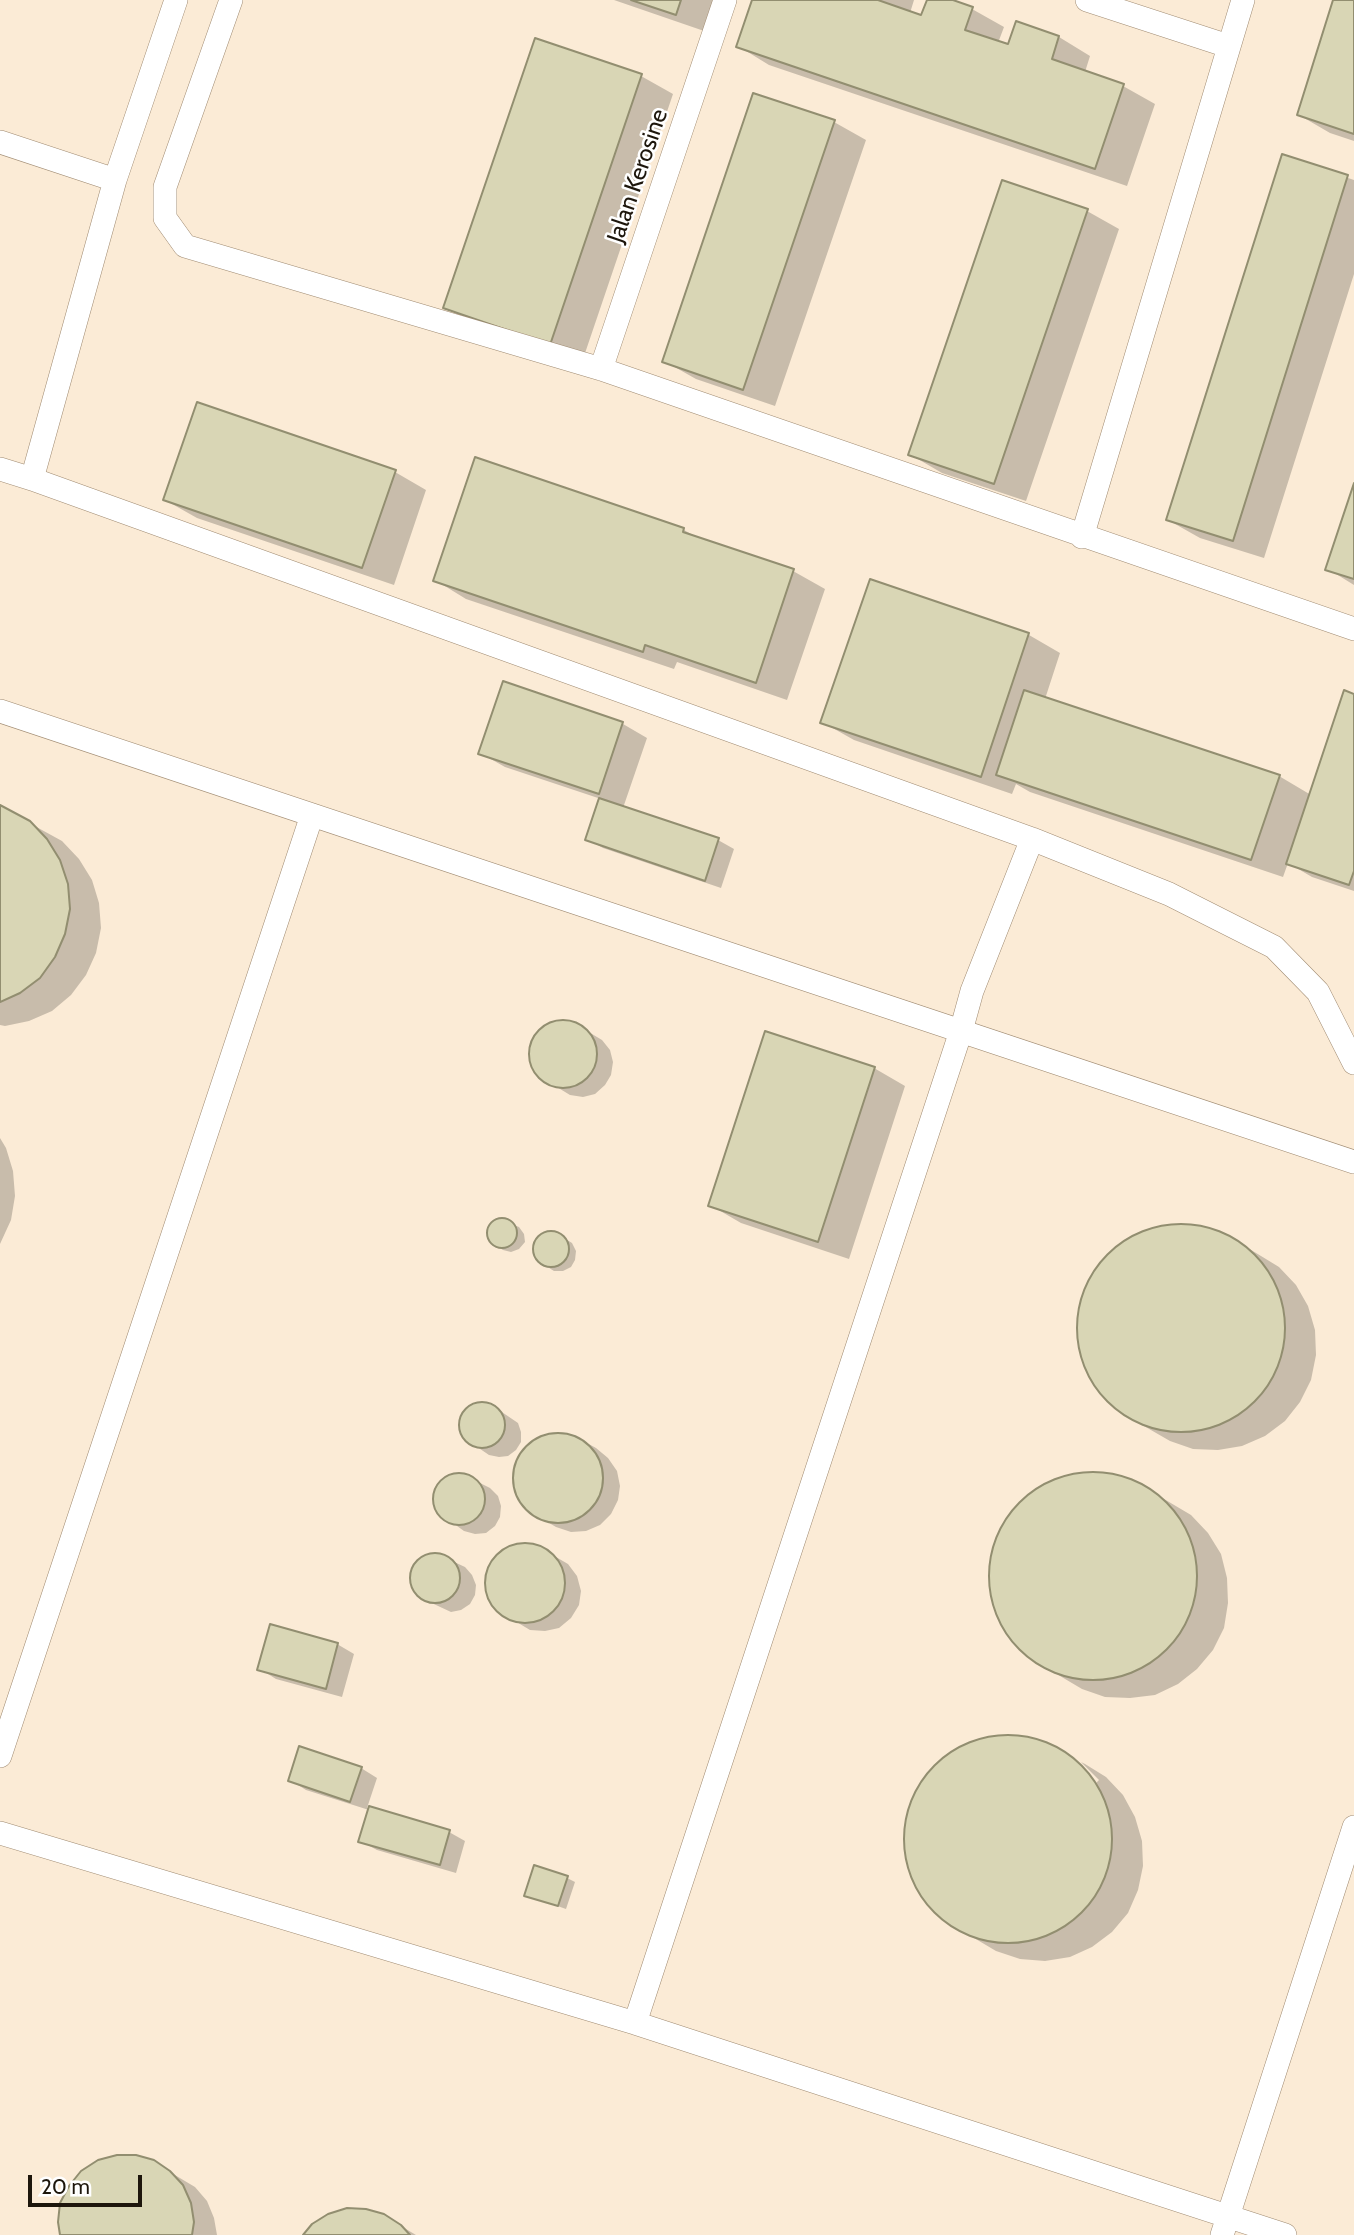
<!DOCTYPE html>
<style>
body{margin:0}
#map{position:relative;width:1354px;height:2235px;overflow:hidden;background:#fcf3e8;font-family:Cabin,sans-serif}
canvas{display:block}
.scale{position:absolute;left:28px;top:2175px;width:114px;height:32px;box-sizing:border-box;border:4px solid #1d160c;border-top:0;padding-left:9px;font-size:21px;line-height:24px;white-space:nowrap;color:#1d160c;-webkit-text-stroke:5px #fff;paint-order:stroke}
</style>
<div id="map">
<canvas width="1354" height="2235"></canvas>
<div class="scale">20 m</div>
</div>
<script>
const ctx = document.querySelector('canvas').getContext('2d');
ctx.lineJoin = 'round';
function paint(path, color) {
  ctx.fillStyle = color;
  ctx.fill(path, 'evenodd');
}
function trace(path, color, width, dash) {
  ctx.strokeStyle = color;
  ctx.lineWidth = width;
  ctx.lineCap = dash ? 'butt' : 'round';
  ctx.setLineDash(dash || []);
  ctx.stroke(path);
}
function label(font, color, halo, rows, align = 'center') {
  ctx.font = font + ' Cabin,sans-serif';
  ctx.lineWidth = 5;
  ctx.setLineDash([]);
  ctx.textBaseline = 'middle';
  ctx.strokeStyle = halo;
  ctx.fillStyle = color;
  for (const [text, x, y, turn = 0] of rows) {
    ctx.save();
    ctx.translate(x, y);
    ctx.rotate((+turn || 0) * Math.PI / 180);
    ctx.textAlign = isNaN(turn) ? turn : align;
    if (halo) ctx.strokeText(text, 0, 0);
    ctx.fillText(text, 0, 0);
    ctx.restore();
  }
}
paint(new Path2D(`
 M0 0H1354V2235H0Z`), '#fbebd6');
paint(new Path2D(`
 M614 0H719L707 32Z
 M754 0H914L910 13 923 17 929 0H947L972 9 1004 27 998 43 1009 47 1017 23 1059 37 1090 56 1085 72 1123 86 1155 104 1127 186 769 65 738 46Z
 M1335 0H1354V141L1330 133 1299 115Z
 M641 76 673 94 582 362 477 326 445 307Z
 M834 122 866 140 775 406 696 379 664 361Z
 M1283 156 1354 180V274L1264 558 1200 538 1168 520Z
 M1087 211 1119 229 1026 501 942 473 911 455Z
 M476 460 684 530 700 539 793 571 825 589 787 700 677 662 674 669 466 599 435 580Z
 M395 472 426 490 394 585 197 518 165 500Z
 M1354 488V585L1328 569Z
 M871 581 1029 635 1060 653 1045 699 1279 776 1311 795 1354 696V891L1312 877 1288 863 1283 877 1030 792 1016 784 1012 794 854 740 822 722Z
 M504 683 623 724 647 738 623 808 718 840 734 849 721 888 603 848 587 839 601 799 505 767 480 753Z
 M0 807 62 841 79 859 92 880 99 903 101 928 96 953 86 975 71 995 52 1011 29 1021 5 1026 0 1025Z
 M562 1021 574 1024 592 1034 602 1040 610 1050 613 1062 611 1075 605 1085 595 1094 583 1097 570 1095 542 1078 534 1068 531 1056 533 1043 539 1033 549 1025Z
 M874 1068 905 1086 849 1259 741 1223 710 1205Z
 M0 1138 6 1148 13 1171 15 1196 11 1220 0 1244Z
 M501 1220 519 1227 524 1234 525 1242 519 1249 511 1252 503 1250 495 1245 489 1238V1230L494 1222Z
 M1177 1225 1201 1227 1225 1234 1279 1267 1296 1285 1308 1306 1315 1330 1316 1355 1311 1380 1300 1402 1285 1421 1265 1436 1242 1446 1218 1450 1193 1449 1170 1441 1137 1422 1116 1408 1098 1390 1086 1369 1079 1345 1078 1320 1083 1295 1094 1273 1110 1253 1129 1239 1152 1229Z
 M547 1233H556L572 1243 576 1251 575 1260 571 1267 563 1271H554L538 1261 534 1253V1244L539 1237Z
 M483 1403 493 1406 518 1423 521 1432V1442L516 1450 508 1456 499 1457 489 1455 464 1438 460 1429 461 1419 466 1411 474 1405Z
 M564 1434 578 1438 596 1448 608 1458 617 1471 620 1486 618 1500 611 1514 600 1525 586 1531 571 1532 556 1527 539 1517 526 1508 518 1495 514 1480 517 1465 523 1451 535 1441 549 1435Z
 M1089 1473 1114 1475 1137 1483 1191 1515 1208 1533 1221 1554 1227 1578 1228 1603 1224 1628 1213 1650 1197 1669 1178 1684 1155 1695 1130 1698 1105 1697 1082 1689 1028 1657 1011 1639 998 1617 991 1593 990 1568 995 1544 1006 1521 1022 1502 1042 1487 1064 1477Z
 M462 1474 490 1488 498 1496 501 1506 500 1517 495 1526 486 1533 475 1534 464 1531 439 1513 435 1502 436 1492 441 1482 451 1476Z
 M522 1544 537 1546 568 1564 577 1576 581 1591 579 1605 571 1618 559 1628 545 1631 530 1630 500 1612 490 1600 487 1585 488 1571 496 1557 508 1548Z
 M437 1554 465 1567 472 1575 476 1585 475 1595 470 1604 461 1610 451 1612 423 1599 416 1591 411 1582 412 1571 418 1562 427 1555Z
 M337 1644 354 1654 342 1697 276 1679 260 1669Z
 M1004 1735 1029 1737 1052 1745 1074 1758 1096 1783 1099 1780 1081 1762 1085 1764 1106 1777 1123 1795 1135 1817 1142 1841 1143 1866 1138 1890 1128 1913 1112 1932 1092 1947 1070 1957 1045 1961 1020 1959 996 1951 942 1919 925 1901 913 1879 906 1855 905 1831 910 1806 921 1783 937 1764 956 1749 979 1739Z
 M361 1768 377 1778 367 1808 449 1832 465 1841 456 1873 377 1850 360 1841 369 1810 306 1790 290 1780Z
 M567 1878 575 1882 566 1909 526 1895Z
 M153 2162 195 2187 207 2201 214 2218 217 2235H61Z
 M384 2216 416 2235H305Z`), '#0003');
const building = new Path2D(`
 M631 0H681L676 15Z
 M752 0H878L921 15 927 0H953L973 7 965 30 1008 44 1016 21 1059 36 1052 59 1124 84 1095 169 736 47Z
 M1333 0H1354V134L1297 115Z
 M535 38 642 74 550 345 443 308Z
 M753 93 835 120 743 390 662 362Z
 M1282 154 1348 175 1233 541 1166 520Z
 M1002 180 1088 209 994 484 908 455Z
 M197 402 396 470 362 568 163 500Z
 M475 457 684 528 683 532 794 569 756 683 645 645 643 652 433 581Z
 M1354 483V579L1325 570Z
 M870 579 1029 633 981 777 820 723Z
 M503 681 623 722 599 794 478 754Z
 M1024 690 1280 775 1251 860 996 775Z
 M1344 690 1354 694V871L1349 885 1286 864Z
 M599 798 719 838 705 881 585 840Z
 M0 805 30 821 47 839 60 860 68 884 70 909 65 934 55 957 40 978 20 993 0 1002Z
 M529 1054a34 34 0 1 1 68 0a34 34 0 1 1-68 0Z
 M765 1031 875 1067 818 1242 708 1206Z
 M487 1233a15 15 0 1 1 30 0a15 15 0 1 1-30 0Z
 M1077 1328a104 104 0 1 1 208 0a104 104 0 1 1-208 0Z
 M533 1249a18 18 0 1 1 36 0a18 18 0 1 1-36 0Z
 M459 1425a23 23 0 1 1 46 0a23 23 0 1 1-46 0Z
 M513 1478a45 45 0 1 1 90 0a45 45 0 1 1-90 0Z
 M989 1576a104 104 0 1 1 208 0a104 104 0 1 1-208 0Z
 M433 1499a26 26 0 1 1 52 0a26 26 0 1 1-52 0Z
 M485 1583a40 40 0 1 1 80 0a40 40 0 1 1-80 0Z
 M410 1578a25 25 0 1 1 50 0a25 25 0 1 1-50 0Z
 M270 1624 338 1643 326 1689 257 1670Z
 M904 1839a104 104 0 1 1 208 0a104 104 0 1 1-208 0Z
 M299 1746 362 1767 350 1802 288 1781Z
 M369 1806 450 1830 440 1865 358 1842Z
 M534 1865 568 1876 558 1906 524 1896Z
 M117 2155H136L154 2160 170 2171 183 2185 191 2203 194 2222 192 2235H60L58 2222 60 2203 69 2186 81 2171 98 2160Z
 M347 2208 366 2209 384 2214 401 2225 410 2235H303L312 2224 328 2214Z`);
paint(building, '#d9d6b5');
trace(building, '#928e70', 2);
const service = new Path2D(`
 M231 0 165 187V218L185 246 601 369 1354 629
 M1087 0 1228 46
 M0 142 115 180
 M601 369 725 0
 M0 469 32 479 115 180 176 0
 M32 479 1032 839 1169 894 1274 947 1318 992 1354 1063
 M1082 537 1243 0
 M0 711 1354 1162
 M0 1756 312 815
 M0 1833 635 2023 1285 2235
 M635 2023 961 1031 972 991 1032 839
 M1222 2235 1354 1827`);
trace(service, '#a18c73', 24);
trace(service, '#fff', 23);
label('24px', '#1d160c', '#fff', [
 ["Jalan Kerosine",638,176,-71]
]);
</script>
